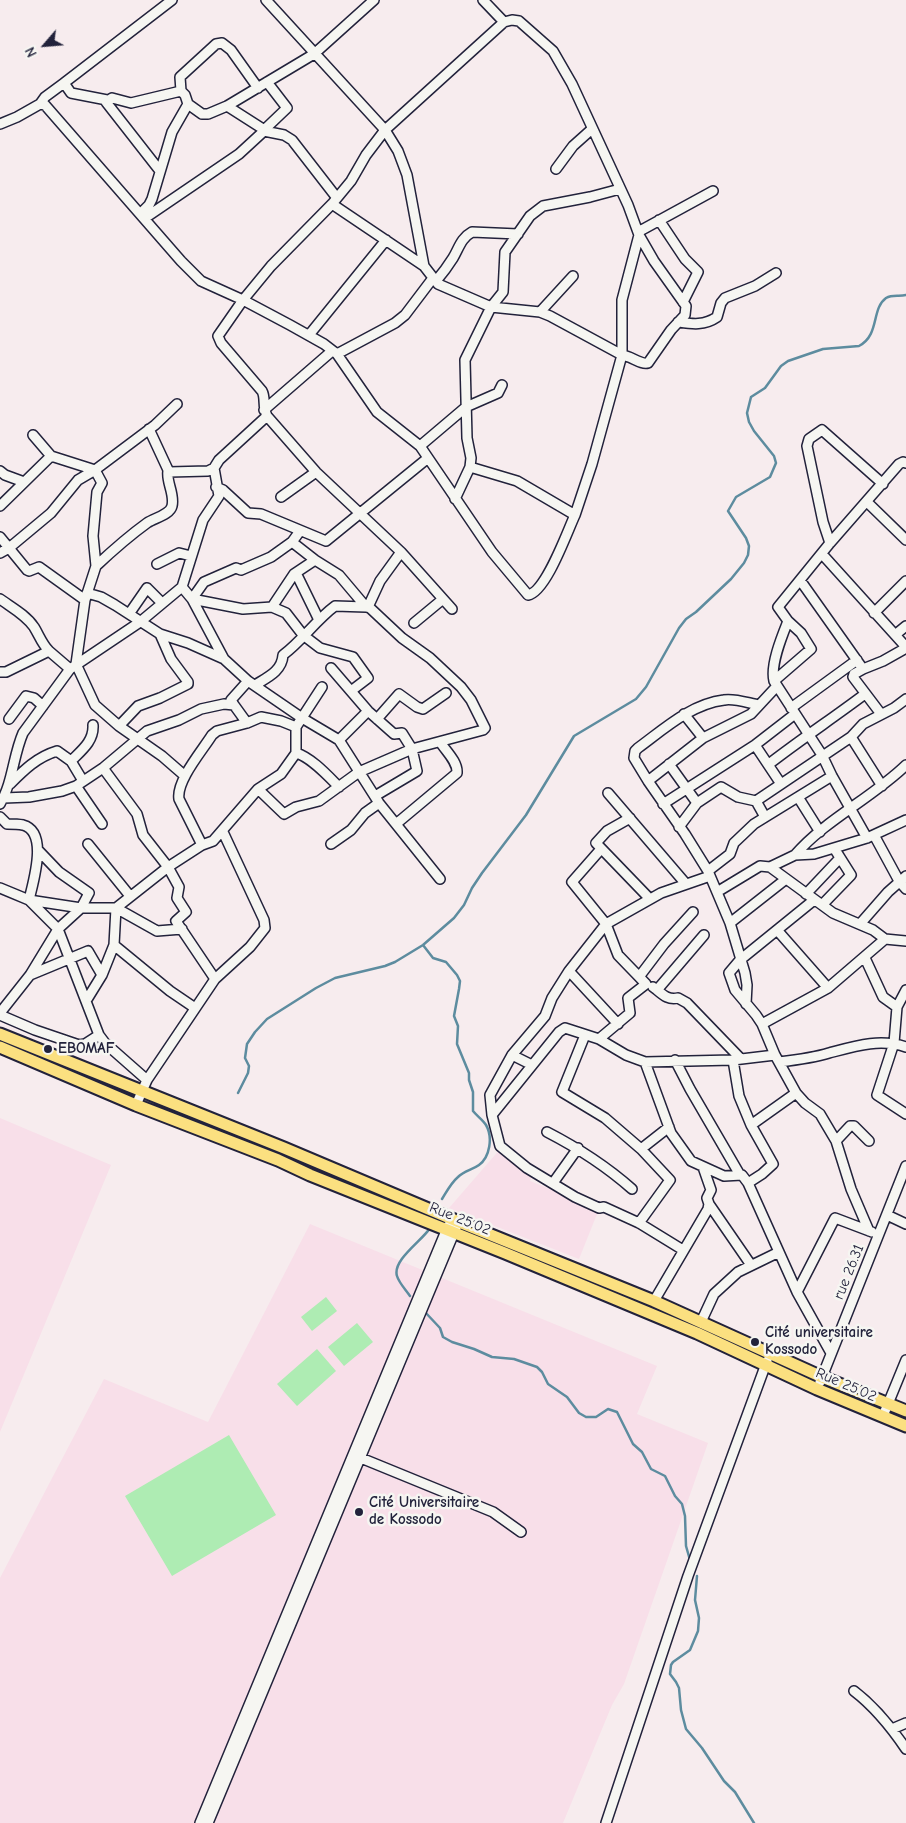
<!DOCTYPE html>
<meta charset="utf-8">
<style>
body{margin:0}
#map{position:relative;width:906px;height:1823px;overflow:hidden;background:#f7ecee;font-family:"Comic Neue",sans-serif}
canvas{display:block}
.north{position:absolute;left:20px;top:20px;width:50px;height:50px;-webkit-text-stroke:4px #f6f6f2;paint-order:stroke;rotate:243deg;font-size:14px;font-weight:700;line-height:20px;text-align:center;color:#22223b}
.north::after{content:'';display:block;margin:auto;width:18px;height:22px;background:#22223b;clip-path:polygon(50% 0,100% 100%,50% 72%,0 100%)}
</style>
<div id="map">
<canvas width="906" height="1823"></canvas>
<div class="north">N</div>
</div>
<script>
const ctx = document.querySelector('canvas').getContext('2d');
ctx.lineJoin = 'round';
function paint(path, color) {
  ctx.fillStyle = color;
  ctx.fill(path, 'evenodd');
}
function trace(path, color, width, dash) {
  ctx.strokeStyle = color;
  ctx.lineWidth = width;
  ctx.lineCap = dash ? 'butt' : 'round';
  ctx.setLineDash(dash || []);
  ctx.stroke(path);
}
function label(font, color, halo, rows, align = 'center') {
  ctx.font = font + ' "Comic Neue",sans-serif';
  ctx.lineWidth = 5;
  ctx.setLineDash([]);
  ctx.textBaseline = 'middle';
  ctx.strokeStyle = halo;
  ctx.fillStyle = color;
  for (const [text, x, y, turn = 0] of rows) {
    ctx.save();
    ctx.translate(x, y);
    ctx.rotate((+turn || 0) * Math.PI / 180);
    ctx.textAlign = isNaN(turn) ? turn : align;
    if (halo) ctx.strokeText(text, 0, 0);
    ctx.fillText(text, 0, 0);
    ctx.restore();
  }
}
paint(new Path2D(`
 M0 1118 111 1165 0 1432Z
 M501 1148 532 1175 530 1181 599 1209 579 1259 449 1208Z
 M310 1224 657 1366 637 1414 708 1443 624 1684 612 1705 563 1823H0V1578L50 1482 104 1379 208 1422Z`), '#f8dfe9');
paint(new Path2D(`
 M326 1297 337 1311 312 1331 301 1317Z
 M357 1323 373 1342 344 1366 328 1347Z
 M317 1349 336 1371 297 1406 277 1384Z
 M229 1435 276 1515 172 1576 125 1496Z`), '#aeecb3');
trace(new Path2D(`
 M423 945 433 958 446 962 457 975 460 981 459 989 454 1016 458 1026 457 1044 469 1073V1080L473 1092V1111C477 1116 483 1120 486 1125 493 1137 490 1157 479 1165 472 1170 464 1171 458 1177 451 1183 447 1191 442 1199
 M238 1093 248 1073 249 1066 245 1058 247 1044 255 1032 267 1019 316 988 335 978 385 966 395 962 423 945 454 918 464 905 472 888 482 873 526 815 574 736 636 699 646 687 679 628 686 619 696 612 731 579 744 563 748 555 749 546 746 538 728 511 736 497 770 477 776 463 774 456 754 431 749 422 747 413 751 397 765 388 781 366 788 361 823 349 859 346C880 335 871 309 886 298 893 294 899 297 906 295
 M410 1296C406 1290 399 1283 397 1276 392 1260 423 1240 430 1228
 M425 1312 440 1328 443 1337 452 1342 474 1349 492 1357 514 1359 537 1367 542 1372 548 1384 567 1397 579 1413 586 1417H596L608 1409 617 1412 633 1444 642 1452 651 1469 665 1476 675 1496 682 1504 685 1516 686 1546 690 1560
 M697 1576 695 1600 699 1618 698 1631 690 1650 673 1662 671 1665 670 1674 676 1682 679 1688 681 1710 686 1729 702 1748 724 1781 735 1792 754 1823`), '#5d8c9f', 2.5);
const minor = new Path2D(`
 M266 0 385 130 398 151 407 175 424 266
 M64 83 172 0
 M258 88 231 50 222 43 216 44 180 77 181 91 185 95 188 104 202 114H208L227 106 314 54 374 0
 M40 104 45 97 64 83 71 93 107 100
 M0 124 17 117 40 104 45 105 181 261 201 281 243 300 290 325 324 344 337 354 377 412 420 446 492 552 528 595C546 592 567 532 575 515
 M264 130 287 108 267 82
 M264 131 284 135 292 140 337 198
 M556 169 573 146 592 129
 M160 171 106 102 112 98 131 103 181 91
 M332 204 424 266 438 284 491 307 540 312 550 316 622 355C631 356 641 365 648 363L671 330 685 315 686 306 654 261 639 235 628 205 572 84 553 51 519 21 512 20 504 22
 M141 213 149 205 152 199 172 132 188 104
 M145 218 239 154 264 131 263 129 227 106
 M659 220 685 259 698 272 683 302
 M638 232 713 191
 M436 281C442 274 448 266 453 258 459 248 461 238 472 232L518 234
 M540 312 573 276
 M678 322C692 324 704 326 717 317L721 303 725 298 755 286 776 273
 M309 335 386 240
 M337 354 395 323 405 315 433 278
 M264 410 332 351
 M149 429 169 472 208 471 214 468
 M33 435 51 456 95 470 102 483 97 492 93 536 96 566 85 600 76 664 95 705 119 726 162 756 185 776
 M420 446 466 407 498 393 502 385
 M470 467 517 481 575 515 592 464 622 355V300L639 235
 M0 471 5 475 24 482
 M216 487 223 490 248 513 261 514 326 541 428 458
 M281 497 316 472
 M455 499 470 467 471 458 467 438 465 360 491 307 503 292 505 252 530 216 543 206 590 197 620 189
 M867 502 906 540
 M0 506 51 456
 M300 531 292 542 271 557 241 570 236 568 204 582 192 599 243 609 272 607 286 613 303 635 320 648 353 657 368 678 351 691
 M0 537 27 570 29 571 39 567 85 600
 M830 543 823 522 807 446 809 439 822 430 883 484
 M0 553 9 548 51 513 78 480 95 470 155 425 177 404
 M822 554 906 647
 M157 564 179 553 191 556
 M96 566C112 551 129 536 147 523 154 518 170 515 172 506 175 494 166 482 168 471
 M296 573 319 620
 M800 580 863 669 883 661 906 648
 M182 587 192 599 224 659
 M87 593 101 597 115 605 160 634 188 643 224 659 248 681 302 718 339 740 379 803 440 879
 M0 599C11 607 26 615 34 627 39 635 42 644 49 651
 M272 607 294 574 315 560
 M368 607 380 581 401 552
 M452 609 401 552 316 472 267 416C262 406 266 398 262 391L221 343 218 336 243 300 271 266 332 204 351 181 366 155 385 130 504 22 483 0
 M874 613 906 581
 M129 614 147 588 162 603
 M414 623 443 599
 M895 635 906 626
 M331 668 368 711 394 734 402 733 412 749 417 771 375 796
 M863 669 854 674 853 677 881 714
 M0 672H6L49 651 70 669
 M774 681 811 649 801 633 788 621
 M255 685C268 677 282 671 283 655 302 641 316 620 335 606L366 607
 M234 705 247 723
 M791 708 857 660
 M684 714 703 738
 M9 719 26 696 34 698 43 706
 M377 719 399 694 417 707 423 709 446 693
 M119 726 138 706 160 698 188 684V682L171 659 160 634
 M851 737 882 786
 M339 740 368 711
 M755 745 781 784
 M296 753C311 757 329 777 339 787
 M71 761C82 750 94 741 93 725
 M669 764 697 803
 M769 764C800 740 833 718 865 694
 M103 768 137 814 143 835 168 867 179 887 177 898 186 912 176 921 215 979
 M648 781 703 738 751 714 777 686
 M10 784C24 770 37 757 57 751L71 761 83 781
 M76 786 102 824
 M258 789 284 814 296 807 319 801 359 772 412 749 483 730 485 728 471 700 461 687 430 658 402 638 370 608 366 607 339 575 315 560 292 542
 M608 793 686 884
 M798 797 820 832
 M4 798 29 797 62 791 76 786 103 768 147 731 179 720 201 709 224 704 234 705 231 700 248 681
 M756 801 851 737 863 724 894 708 906 699
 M0 804C13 782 13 756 23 733L70 669 140 622 182 587 203 520 219 496 214 468 219 460 267 416
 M663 804 755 745 795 714
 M0 817 7 824C12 824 18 824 23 825 49 832 33 882 29 900
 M630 818 607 831 596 843 650 899
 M396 824 457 773C458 762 446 751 440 742
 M679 827 697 803 721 787 738 797 756 801 765 817
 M874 835 899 881 906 889
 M867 838 832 776 822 755 774 681C770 665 782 636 788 621L778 607 830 543 899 464 903 462 906 463
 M88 844 130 896
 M331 844 351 830 365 813 379 803
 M202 845 179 799C176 781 202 751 212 735L217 731 247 723 261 717 281 721 296 727
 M795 855C825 820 872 798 906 765
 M770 867 795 855 814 854 867 838 906 820
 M708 871 730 854 734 843 754 824 832 776
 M0 888 29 900 81 908H116L157 931 182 929
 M717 892 760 866 770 867 833 913 873 930 885 939 906 941
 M806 894 840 858
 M29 900 58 929 99 1035 105 1043 147 1080
 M814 900 740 960 729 973 735 990 756 1015 762 1024 775 1055 796 1093 805 1103 820 1114 836 1141 851 1189 869 1231
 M822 905 851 875 834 848
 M730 923 786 879
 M860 924 888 892 906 876
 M777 930 828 988
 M114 945 170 991 195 1008
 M865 958 883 997 897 1007
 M569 971 618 1024
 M30 975 88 951 102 975
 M639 977 664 944 693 912
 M653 987 657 990 704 935
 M657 990C664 996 669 1000 678 998L687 1003 741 1059
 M906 990 897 1007 894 1043 877 1095 906 1114
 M86 1001 102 975 114 945 116 908 168 867 202 845 213 841 258 789 281 774 296 753V727L322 687
 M746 1004 747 985 745 973 730 923 708 871 685 834 648 781 634 758 635 751 638 748C664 729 691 704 724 700 734 698 748 703 759 705
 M0 1013 30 975 58 929 81 908 89 893 59 872 38 850
 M0 1015 35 1030 79 1045 85 1044 99 1035
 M762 1024 828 988 885 939
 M585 1035 562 1092 605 1118 641 1149 670 1180 639 1223
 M599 1039 630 1013 628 998 646 984 618 955 606 924 572 882 601 849
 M512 1055 532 1065
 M675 1060 690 1089 740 1175
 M733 1060 739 1096 751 1125 773 1164 762 1174 748 1183
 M645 1062 671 1133 691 1161 724 1176 742 1175 748 1183 797 1292 831 1353
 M779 1062C796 1060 813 1058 829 1053 855 1046 880 1038 906 1047
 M136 1105 147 1080 215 979 250 947 265 928 264 920 223 832
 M492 1115 559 1032 565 1028 599 1039 626 1055 645 1062 733 1060 775 1055
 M751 1125 796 1093
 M547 1132C578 1148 606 1166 632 1189
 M836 1141 850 1126H854L869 1141
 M641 1149 669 1127
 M553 1183 578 1148
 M709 1204 751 1265
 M887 1215 906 1224
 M683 1250 639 1223 604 1207 599 1208 575 1197 527 1168 500 1146 492 1115 490 1095 512 1055 545 1016 552 998 569 971 606 924 661 893 710 876
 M797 1292 835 1218 872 1232
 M654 1301 708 1209 709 1204 707 1198 711 1190 703 1167
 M701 1322 714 1294 738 1272 779 1252
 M820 1382 906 1166
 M883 1416 906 1360
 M356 1456 493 1512 521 1532
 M854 1691C875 1707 891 1727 906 1749
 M892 1729 906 1723
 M200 1823 448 1226
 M208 1823 456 1228
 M606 1823 688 1576 767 1361`);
const major = new Path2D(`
 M0 1034 284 1148 459 1222 654 1301 822 1377 906 1411
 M0 1047 136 1105 278 1160 310 1175 505 1253 697 1333 817 1389 906 1426`);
trace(minor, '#22223b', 12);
trace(major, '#22223b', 15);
trace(minor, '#f6f6f2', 9);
trace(major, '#fbe080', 11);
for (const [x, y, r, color] of [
 [48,1049,5,"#22223b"],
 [755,1342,5,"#22223b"],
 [359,1512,5,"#22223b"]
]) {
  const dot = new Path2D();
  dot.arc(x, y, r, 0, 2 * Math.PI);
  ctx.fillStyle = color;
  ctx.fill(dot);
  trace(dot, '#f6f6f2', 2);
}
label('bold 15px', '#22223b', '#f6f6f2', [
 ["EBOMAF",58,1049],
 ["Cité universitaire",765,1333],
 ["Kossodo",765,1350],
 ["Cité Universitaire",369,1503],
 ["de Kossodo",369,1520]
], 'left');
label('15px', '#22223b', '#f6f6f2', [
 ["Rue 25.02",460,1219,22],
 ["rue 26.31",849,1272,-68],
 ["Rue 25.02",846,1385,23]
]);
</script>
